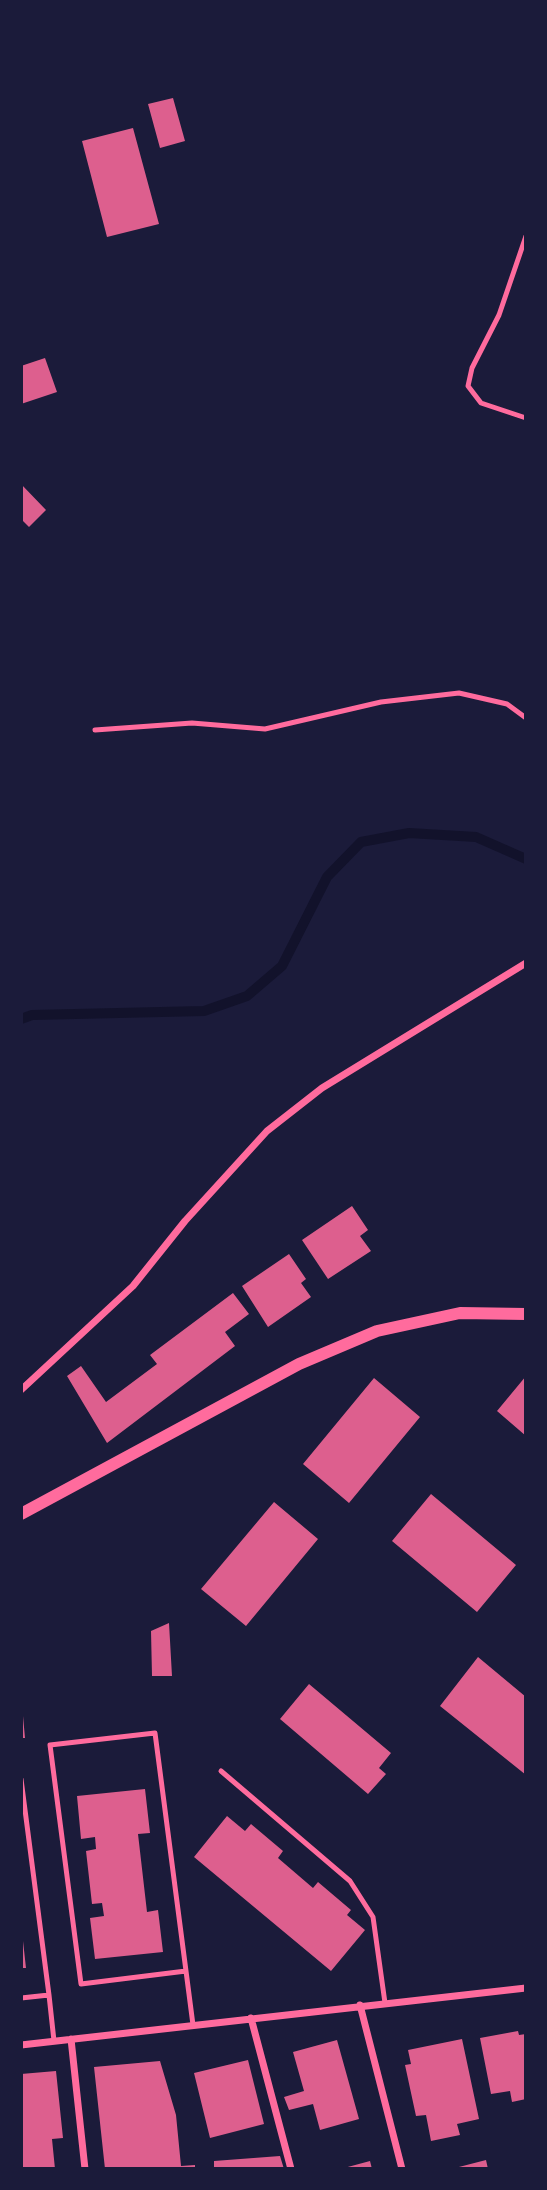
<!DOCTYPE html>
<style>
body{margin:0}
#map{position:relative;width:547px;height:2190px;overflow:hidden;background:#1b1b3a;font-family:"Sofia Sans Condensed",sans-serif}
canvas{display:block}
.frame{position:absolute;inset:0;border:23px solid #1b1b3a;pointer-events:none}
</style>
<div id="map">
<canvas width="547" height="2190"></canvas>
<div class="frame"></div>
</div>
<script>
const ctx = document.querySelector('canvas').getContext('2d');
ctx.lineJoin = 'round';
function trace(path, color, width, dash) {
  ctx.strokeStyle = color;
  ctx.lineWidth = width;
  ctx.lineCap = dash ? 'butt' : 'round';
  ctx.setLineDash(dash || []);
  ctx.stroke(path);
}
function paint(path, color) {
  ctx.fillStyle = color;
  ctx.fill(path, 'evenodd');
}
trace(new Path2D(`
 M21 1019 32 1015 204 1011 247 996 282 966 327 877 361 842 409 833 476 837 526 859`), '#12122b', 10);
paint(new Path2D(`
 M173 98 185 141 160 148 148 104Z
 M133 128 159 224 107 237 82 141Z
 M45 358 57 392 21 404V366Z
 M21 484 46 510 29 527 21 519Z
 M352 1206 368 1230 360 1236 371 1251 328 1279 302 1240Z
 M289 1254 306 1279 301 1283 311 1297 268 1327 242 1286Z
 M233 1293 249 1314 225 1332 235 1346 107 1443 67 1376 81 1366 106 1402 157 1364 150 1355Z
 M526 1376V1436L497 1411Z
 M374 1378 420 1417 349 1503 303 1464Z
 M431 1494 516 1565 477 1612 392 1541Z
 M274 1502 318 1539 246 1626 201 1589Z
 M169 1623 172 1676H152L151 1631Z
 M478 1657 526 1697V1775L440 1706Z
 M309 1684 391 1753 379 1768 386 1774 368 1794 280 1719Z
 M21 1716H23L25 1738H21Z
 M145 1789 150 1833 138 1834 147 1912 158 1910 163 1952 95 1959 90 1918 104 1916 102 1903 92 1904 86 1851 96 1849 95 1837 81 1839 77 1796Z
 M227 1816 245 1831 251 1824 283 1851 278 1858 313 1888 318 1882 351 1910 347 1915 365 1930 331 1971 194 1857Z
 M23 1941 26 1968H21V1942Z
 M518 2031 519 2035 526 2034V2099L512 2102 510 2091 491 2094 480 2038Z
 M462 2039 479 2119 457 2124 460 2135 431 2141 426 2115 416 2116 405 2065 411 2064 408 2050Z
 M337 2040 359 2119 320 2130 313 2104 289 2110 284 2097 304 2091 293 2052Z
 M248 2060 264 2124 210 2138 194 2073Z
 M160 2061 176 2115 181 2166 195 2165V2169H105L94 2067Z
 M56 2071 63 2138 52 2139 55 2169H21V2074Z
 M280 2156 284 2169H214V2161Z
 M486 2160 488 2169H455V2168Z
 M370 2161 372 2169H344V2168Z`), '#dd5f8e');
trace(new Path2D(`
 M526 236 499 315 472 368 468 386 481 403 526 418
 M95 730 192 723 265 729 381 702 459 693 507 704 526 718
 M155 1733 186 1971 81 1984 50 1745Z
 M221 1771 350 1881 373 1917 385 2003
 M21 1779 49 1995 21 1998
 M186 1971 193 2025
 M49 1995 54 2041`), '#ff6b9d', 5);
trace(new Path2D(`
 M21 1390 133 1286 185 1221 267 1131 322 1088 526 963
 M360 2005 402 2169
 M251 2018 291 2169
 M71 2039 85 2169
 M21 2045 526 1988`), '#ff6b9d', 7);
trace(new Path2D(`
 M21 1514 299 1364 377 1331 460 1313 526 1314`), '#ff6b9d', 12);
</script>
